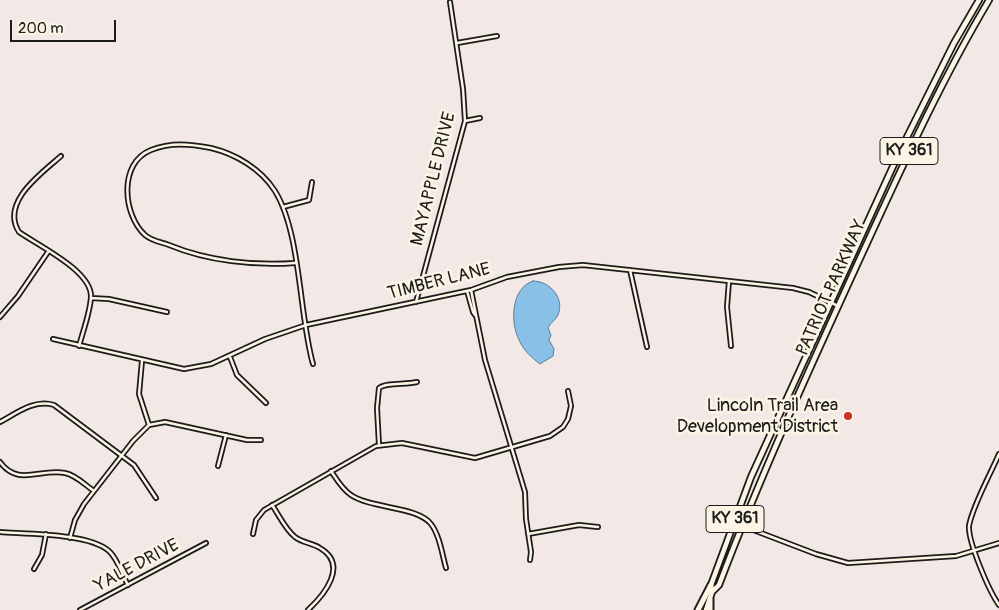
<!DOCTYPE html>
<style>
body{margin:0}
#map{position:relative;width:999px;height:610px;overflow:hidden;background:#f2e8e5;font-family:Pangolin,sans-serif}
canvas{display:block}
.scale{position:absolute;left:10px;top:20px;width:106px;height:22px;box-sizing:border-box;border:2px solid #1c1c1c;border-top:0;padding-left:6px;font-size:15px;line-height:18px;white-space:nowrap;color:#1c1c1c;-webkit-text-stroke:4px #fcf5e5;paint-order:stroke}
</style>
<div id="map">
<canvas width="999" height="610"></canvas>
<div class="scale">200 m</div>
</div>
<script>
const ctx = document.querySelector('canvas').getContext('2d');
ctx.lineJoin = 'round';
function paint(path, color) {
  ctx.fillStyle = color;
  ctx.fill(path, 'evenodd');
}
function trace(path, color, width, dash) {
  ctx.strokeStyle = color;
  ctx.lineWidth = width;
  ctx.lineCap = dash ? 'butt' : 'round';
  ctx.setLineDash(dash || []);
  ctx.stroke(path);
}
function label(font, color, halo, rows, align = 'center') {
  ctx.font = font + ' Pangolin,sans-serif';
  ctx.lineWidth = 5;
  ctx.setLineDash([]);
  ctx.textBaseline = 'middle';
  ctx.strokeStyle = halo;
  ctx.fillStyle = color;
  for (const [text, x, y, turn = 0] of rows) {
    ctx.save();
    ctx.translate(x, y);
    ctx.rotate((+turn || 0) * Math.PI / 180);
    ctx.textAlign = isNaN(turn) ? turn : align;
    if (halo) ctx.strokeText(text, 0, 0);
    ctx.fillText(text, 0, 0);
    ctx.restore();
  }
}
const water = new Path2D(`
 M533 281C550 281 565 298 558 315 555 321 551 322 548 328L551 335 549 340 554 349 553 356 540 364C531 357 524 351 519 340 510 322 511 288 533 281Z`);
paint(water, '#89c0e7');
trace(water, '#5d7e96', 1);
const street = new Path2D(`
 M457 43 497 36
 M465 121 480 118
 M61 156C42 173 0 202 19 232 39 246 92 271 91 297 90 313 83 331 79 346
 M283 207 309 200 312 182
 M295 263C254 266 208 261 169 245 161 242 152 241 145 235 123 215 118 163 151 150 171 142 190 144 211 148 236 154 261 169 275 191 301 233 299 315 313 364
 M630 270 647 347
 M729 281 727 307 731 346
 M471 290 485 360 525 492 526 519 531 552 530 560
 M467 291 473 312 475 315
 M91 298 109 299 167 312
 M416 302 465 121 463 89 450 2
 M0 317 18 296 48 252
 M53 339 184 369 211 364 265 339 306 325 471 290 507 277 559 267 583 265 793 288 809 292 838 306
 M230 357 237 375 266 403
 M142 361 139 394 149 425
 M0 422C17 413 34 399 54 405L134 465 156 498
 M379 445 377 408 379 388C386 382 406 385 417 382
 M999 454C991 473 972 507 969 526 968 542 989 591 999 605
 M0 462C18 487 40 468 65 473 76 475 85 485 94 491
 M218 466 226 435
 M331 471C337 480 342 489 351 495 372 509 417 506 431 524 440 536 442 554 446 568
 M272 505C279 515 285 529 295 537 303 543 312 543 320 548 349 565 324 595 308 610
 M735 523 816 554 848 563 956 556 999 543
 M0 532C26 534 89 533 109 551 118 559 122 575 128 585
 M253 534 256 520 264 510 376 446 402 443 475 458 550 436 563 427 568 419 571 406 568 391
 M528 534 579 525 598 527
 M70 538 75 520 84 504 133 441 149 425 165 422 247 440H261
 M34 569 42 555 46 534
 M80 610 206 543`);
const primary = new Path2D(`
 M712 592 719 585C760 477 808 372 856 267 898 176 938 86 989 0
 M706 610 712 592 711 585 751 477 900 151 954 43 979 0`);
const highway = new Path2D(`
 M710 599V610
 M698 610 711 585`);
trace(street, '#1c1c1c', 6);
trace(primary, '#1c1c1c', 8);
trace(highway, '#1c1c1c', 9);
trace(street, '#fcf5e5', 2.5);
trace(primary, '#fcf5e5', 4.5);
trace(highway, '#fcf5e5', 5);
for (const [x, y, r, color] of [
 [848,416,5,"#c8321e"]
]) {
  const dot = new Path2D();
  dot.arc(x, y, r, 0, 2 * Math.PI);
  ctx.fillStyle = color;
  ctx.fill(dot);
  trace(dot, '#fcf5e5', 2);
}
for (const [x, y, w] of [
 [909,151,58],
 [735,519,58]
]) {
  const box = new Path2D();
  box.roundRect(x - w / 2, y - 13.5, w, 27, 4);
  ctx.fillStyle = '#fcf5e5';
  ctx.fill(box);
  trace(box, '#1c1c1c', 1);
}
label('bold 16px', '#1c1c1c', null, [
 ["KY 361",909,151],
 ["KY 361",735,519]
]);
label('18px', '#1c1c1c', '#fcf5e5', [
 ["MAYAPPLE DRIVE",434,179,-76],
 ["TIMBER LANE",439,282,-14],
 ["PATRIOT PARKWAY",832,288,-66],
 ["YALE DRIVE",137,566,-28]
]);
label('18px', '#1c1c1c', '#fcf5e5', [
 ["Lincoln Trail Area",838,406],
 ["Development District",838,427]
], 'right');
</script>
